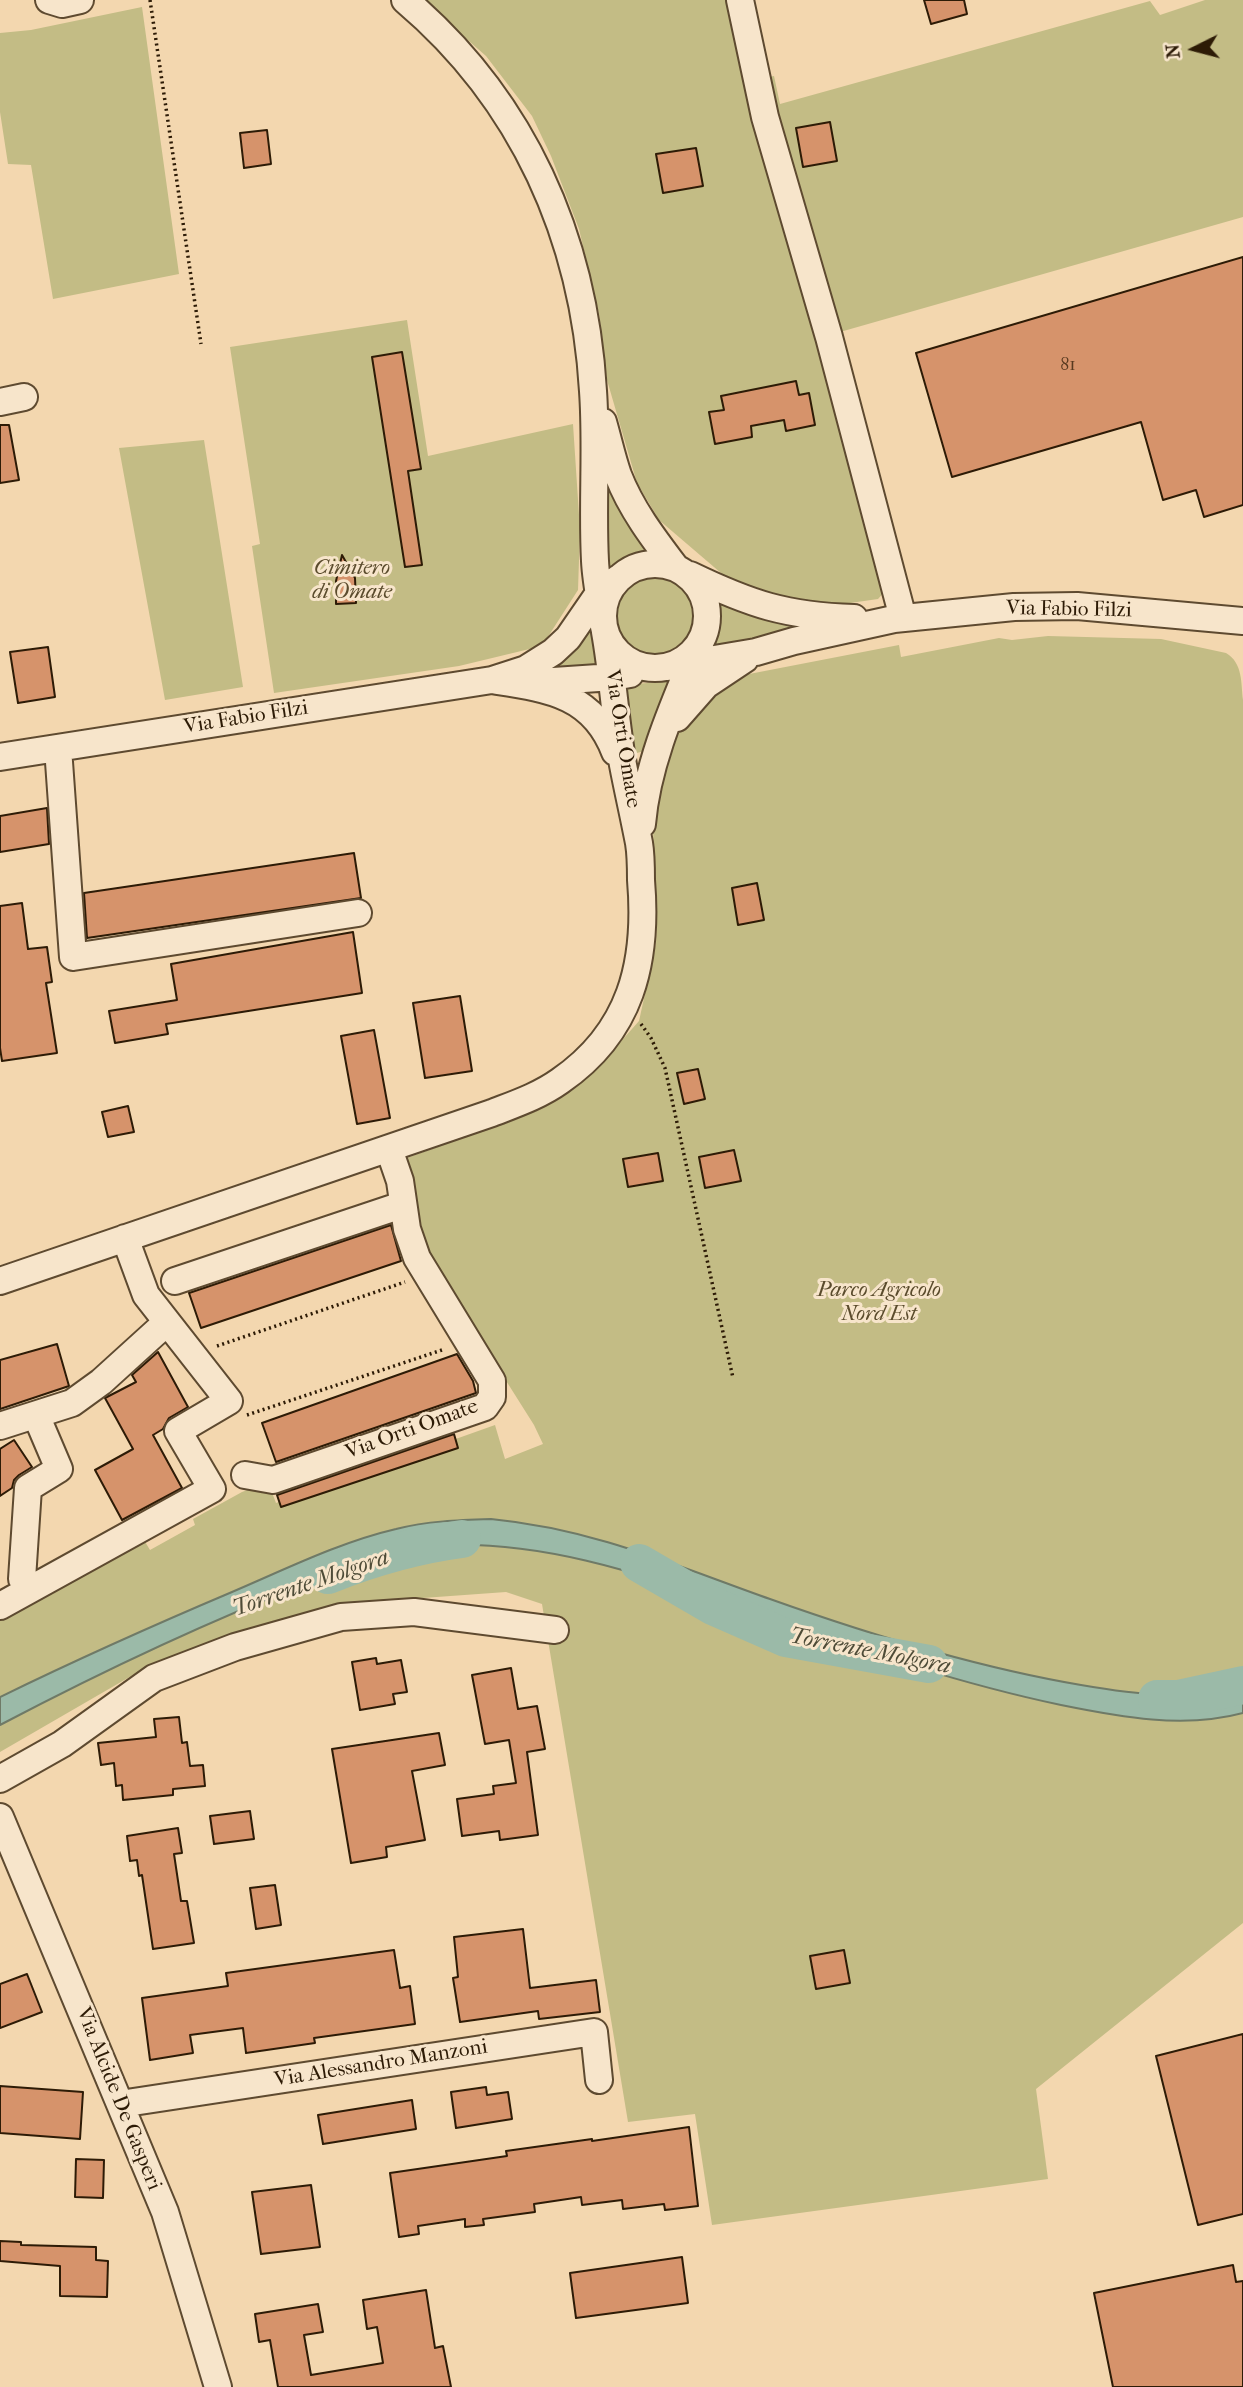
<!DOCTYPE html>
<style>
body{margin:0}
#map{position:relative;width:1243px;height:2387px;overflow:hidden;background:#f3d7af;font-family:"IM FELL French Canon",serif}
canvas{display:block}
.north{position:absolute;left:1159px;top:14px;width:70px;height:70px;-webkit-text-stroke:5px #f7e5cb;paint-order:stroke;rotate:264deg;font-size:19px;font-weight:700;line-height:28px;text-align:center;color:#2d1b06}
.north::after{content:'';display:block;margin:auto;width:24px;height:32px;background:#2d1b06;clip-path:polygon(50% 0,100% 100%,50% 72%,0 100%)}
</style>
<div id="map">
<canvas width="1243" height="2387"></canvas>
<div class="north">N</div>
</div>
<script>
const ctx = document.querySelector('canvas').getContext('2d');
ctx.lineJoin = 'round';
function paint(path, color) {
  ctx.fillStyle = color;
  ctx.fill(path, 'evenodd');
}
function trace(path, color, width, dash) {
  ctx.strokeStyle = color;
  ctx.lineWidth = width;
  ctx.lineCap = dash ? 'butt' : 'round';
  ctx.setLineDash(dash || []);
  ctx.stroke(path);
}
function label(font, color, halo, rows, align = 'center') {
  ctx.font = font + ' "IM FELL French Canon",serif';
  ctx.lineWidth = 6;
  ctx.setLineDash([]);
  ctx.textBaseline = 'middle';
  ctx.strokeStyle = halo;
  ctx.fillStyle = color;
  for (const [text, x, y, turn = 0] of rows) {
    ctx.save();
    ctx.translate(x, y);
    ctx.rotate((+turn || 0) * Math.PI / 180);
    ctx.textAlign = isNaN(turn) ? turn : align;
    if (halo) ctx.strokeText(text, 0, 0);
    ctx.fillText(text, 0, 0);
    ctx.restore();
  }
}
paint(new Path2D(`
 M422 0H748L760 79 774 76 780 104 1150 1 1160 15 1205 0H1243V217L833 334 887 589 878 599 843 604 806 605 728 579 659 520 637 483 607 380 599 314 579 229 551 156 532 116 486 56Z
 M142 7 179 274 53 299 31 165 8 164 0 112V33L31 30Z
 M407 320 428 456 573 424 580 530 578 590 542 646 459 666 274 693 252 546 260 544 230 347Z
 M204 440 243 687 165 700 119 448Z
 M604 482 608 483 649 553 602 578Z
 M613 615a42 42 0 1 1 84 0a42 42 0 1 1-84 0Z
 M713 599 790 624 789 635 706 648 714 625Z
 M593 623 604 672H553V665Z
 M1048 636 1161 639 1226 653C1243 663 1241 683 1243 700V1923L1036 2089 1048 2179 712 2225 695 2114 628 2122 542 1604 506 1592 409 1599 296 1616 152 1664 0 1752V1608L138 1530 150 1550 195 1525 193 1519 242 1492 268 1482 276 1503 495 1425 505 1459 543 1444 534 1425 421 1246 415 1200 407 1158 539 1110 568 1093 593 1073 639 1021 656 944 657 922 653 830 667 754 679 732 705 701 744 675 899 645 901 657 999 638 1012 640Z
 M671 681 648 750 633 754 623 685Z`), '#c3bc85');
const water = new Path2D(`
 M491 1519C594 1529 674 1565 770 1599 871 1635 975 1667 1081 1685 1133 1694 1192 1702 1243 1684V1713C1184 1729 1120 1717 1061 1705 961 1684 863 1651 766 1617 657 1580 546 1537 429 1546 387 1550 348 1568 310 1582 204 1623 101 1672 0 1725V1697C76 1660 154 1625 232 1592 286 1569 340 1542 396 1529 427 1521 459 1520 491 1519Z`);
paint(water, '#9bbaa8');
trace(water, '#6f7a67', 2);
trace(new Path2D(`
 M639 1563 713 1606 786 1638 929 1664
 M328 1575C371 1558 416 1545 462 1539
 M1157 1699H1178L1243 1685`), '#9bbaa8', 38);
const building = new Path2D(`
 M924 0H964L967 14 931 24Z
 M830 122 837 161 803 167 796 128Z
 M267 130 271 164 244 168 240 133Z
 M696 148 703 186 663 193 656 154Z
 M1243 257V505L1204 517 1196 490 1163 500 1141 422 952 477 916 353Z
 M402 352 421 469 408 471 422 565 405 567 372 357Z
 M796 381 799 395 809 393 815 425 786 431 784 420 751 426 752 437 715 444 709 412 724 410 721 396Z
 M0 425H9L19 480 0 483Z
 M342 555 355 578 356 603 336 604V581Z
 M48 647 55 697 18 703 10 652Z
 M47 808 49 844 0 852V816Z
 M354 853 361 898 87 938 84 893Z
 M757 883 764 920 738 925 732 888Z
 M22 903 28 949 47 947 52 982 46 983 57 1053 2 1061 0 1048V906Z
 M353 932 362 993 166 1024 168 1034 115 1043 109 1011 177 1000 171 964Z
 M460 996 472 1071 425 1078 413 1003Z
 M374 1030 390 1118 357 1124 341 1036Z
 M698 1069 705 1099 684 1104 677 1073Z
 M128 1106 134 1132 108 1137 102 1112Z
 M734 1150 741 1181 705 1188 699 1157Z
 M658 1153 663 1181 628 1187 623 1159Z
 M391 1225 401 1261 201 1328 189 1293Z
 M57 1344 69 1386 0 1409V1360Z
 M158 1352 188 1407 169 1418 163 1429 153 1435 182 1488 122 1520 95 1470 133 1449 105 1398 136 1382 132 1375Z
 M457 1354 473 1381 476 1393 276 1462 262 1423Z
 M454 1434 458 1448 281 1507 277 1495Z
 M14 1440 32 1467 19 1475 14 1480 12 1488 0 1496V1449Z
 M376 1658 377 1664 401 1660 407 1692 393 1694 395 1704 360 1710 352 1662Z
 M511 1668 518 1709 537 1706 545 1749 527 1752 538 1835 500 1840 499 1831 462 1836 457 1799 494 1794 493 1786 516 1783 509 1740 485 1744 472 1675Z
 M179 1717 182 1743 187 1742 190 1766 203 1765 205 1786 173 1789V1795L123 1800 122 1785 116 1786 114 1763 101 1765 98 1743 156 1737 154 1719Z
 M439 1733 445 1765 412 1771 425 1840 386 1847 387 1857 351 1863 332 1749Z
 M250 1811 254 1839 214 1844 210 1816Z
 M178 1828 182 1853 174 1854 181 1901H187L194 1943 153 1949 142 1875 139 1876 137 1860 130 1861 127 1836Z
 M275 1885 281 1925 256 1929 250 1888Z
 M523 1929 530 1988 596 1980 600 2012 539 2019 538 2011 460 2022 453 1978 458 1977 454 1937Z
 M394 1950 400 1988 410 1986 415 2024 314 2038 315 2043 246 2053 243 2028 190 2035 193 2053 150 2060 142 1998 228 1986 226 1973Z
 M844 1950 850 1983 816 1989 810 1956Z
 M27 1974 42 2012 0 2028V1984Z
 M1243 2034V2214L1198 2225 1156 2056Z
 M0 2086 83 2092 80 2139 0 2133Z
 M486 2087 487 2095 508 2092 512 2119 456 2128 451 2092Z
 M412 2100 416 2129 323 2144 318 2115Z
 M689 2127 698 2206 665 2210 664 2204 623 2209 622 2200 582 2205 581 2197 534 2204 535 2212 483 2219 484 2225 465 2227V2219L418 2226 419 2234 399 2237 390 2173 507 2156 506 2151 592 2139V2141Z
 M76 2159 104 2160 103 2198 75 2197Z
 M311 2185 320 2247 261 2254 252 2192Z
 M0 2241 21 2242V2245L96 2247V2260L108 2261 107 2297 60 2296V2266L0 2261Z
 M682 2257 688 2303 576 2318 570 2273Z
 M1233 2265 1236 2282 1243 2281V2387H1113L1094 2293Z
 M426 2290 435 2348 443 2346 451 2387H278L270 2340 259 2342 255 2314 318 2304 323 2332 304 2335 311 2375 383 2363 377 2327 367 2329 363 2300Z`);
paint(building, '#d6936b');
trace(building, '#2d1b06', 2);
const minor = new Path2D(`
 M49 0 62 4 80 0
 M405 0C523 100 584 237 593 391 597 447 592 504 595 561 596 581 600 600 603 619
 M740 0 765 117 829 337 903 618
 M0 402 24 397
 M603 422C608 439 612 458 618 475 631 509 654 539 676 568
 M603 616a52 52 0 1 1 104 0a52 52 0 1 1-104 0Z
 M690 575C750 604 786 616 854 618
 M667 667 756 652 794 641 894 619 1014 607 1077 606 1243 621
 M497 681C551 689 594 696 615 752
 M539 682 613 677 630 674
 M677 718 706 685 745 659
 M58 748 73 957 358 913
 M0 757 492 680 526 669 553 652 568 638 599 593 619 578
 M642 824C647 764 673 706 696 651
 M0 1281 492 1113C515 1104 539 1096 560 1081 631 1032 648 963 641 880 641 868 641 855 639 843 634 817 628 791 623 765 615 721 613 676 605 632
 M175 1281 402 1205
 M0 1426 72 1403 101 1382 166 1323
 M245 1475 273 1480 485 1407 492 1397V1381L417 1258 407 1229 400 1181 389 1149
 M29 1590 22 1579 28 1488 59 1469 36 1415
 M0 1606 212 1489 178 1431 229 1401 146 1295 125 1238
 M0 1779 62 1744 154 1678 235 1647 341 1617 414 1612 555 1630
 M0 1817 165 2212 218 2387
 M120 2104 594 2032 599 2080`);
trace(minor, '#5e4a30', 30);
trace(new Path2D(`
 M150 0 201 344
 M641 1024 651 1038 665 1068 733 1378
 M217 1346 405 1282
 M247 1415 445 1349`), '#2d1b06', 3.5, [2, 3.5]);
trace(minor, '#f7e5cb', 26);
label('18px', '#57391f', null, [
 ["81",1068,366]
]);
label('italic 21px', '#5a4b2c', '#f7e5cb', [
 ["Cimitero",352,569],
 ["di Omate",352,593],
 ["Parco Agricolo",879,1291],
 ["Nord Est",879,1315]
]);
label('21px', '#2d1b06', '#f7e5cb', [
 ["Via Fabio Filzi",1069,610,1],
 ["Via Fabio Filzi",246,718,-9],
 ["Via Orti Omate",622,739,81],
 ["Via Orti Omate",412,1430,-20],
 ["Via Alessandro Manzoni",381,2064,-9],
 ["Via Alcide De Gasperi",118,2099,68]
]);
label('italic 23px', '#4e4b37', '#f7e5cb', [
 ["Torrente Molgora",311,1584,-19],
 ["Torrente Molgora",870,1652,11]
]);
</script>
